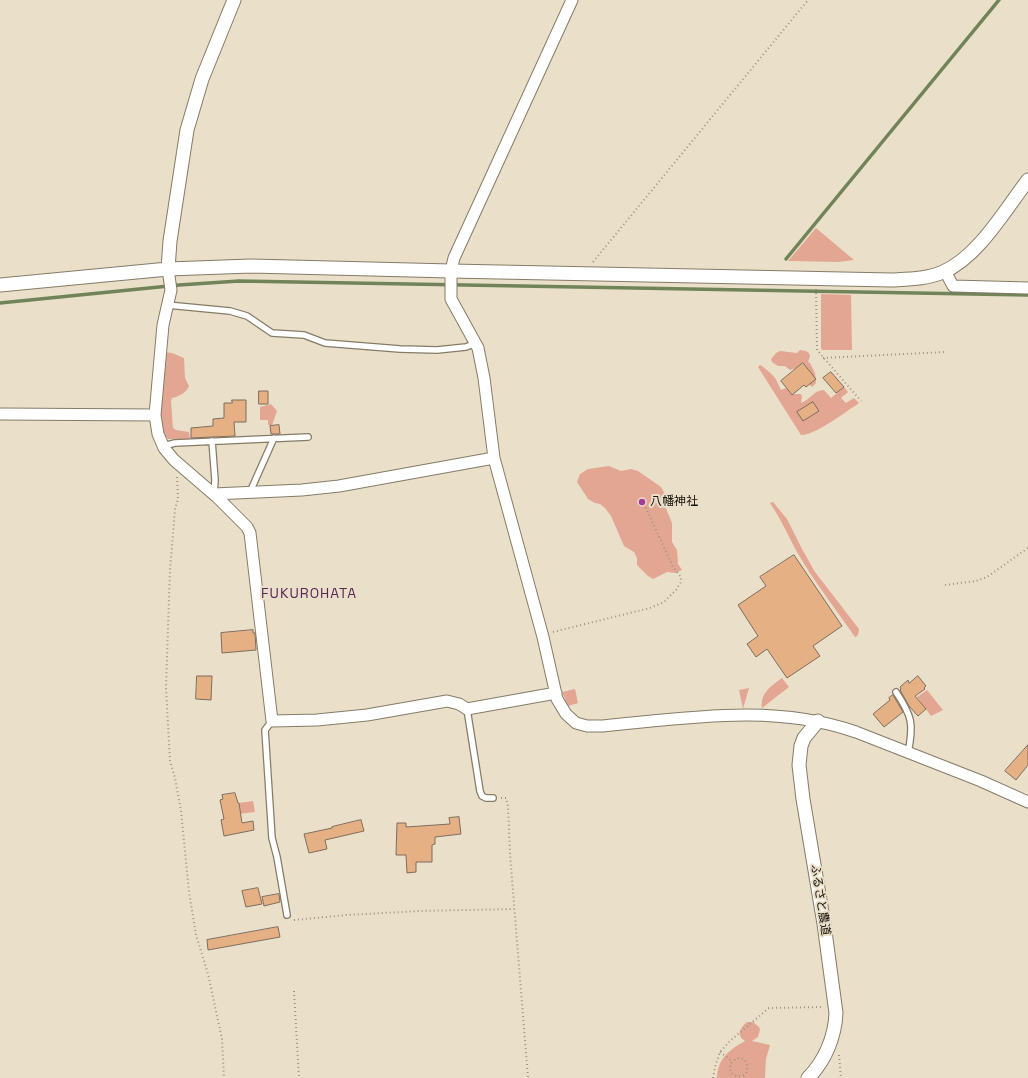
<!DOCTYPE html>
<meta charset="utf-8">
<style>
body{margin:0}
canvas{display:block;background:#eadfc9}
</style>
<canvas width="1028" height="1078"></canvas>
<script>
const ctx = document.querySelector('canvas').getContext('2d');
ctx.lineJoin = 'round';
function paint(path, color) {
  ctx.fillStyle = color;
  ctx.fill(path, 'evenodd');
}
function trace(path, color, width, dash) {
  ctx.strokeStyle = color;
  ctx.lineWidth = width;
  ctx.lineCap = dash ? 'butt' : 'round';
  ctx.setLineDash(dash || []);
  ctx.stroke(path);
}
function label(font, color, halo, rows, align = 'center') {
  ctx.font = font + ' "Space Grotesk","Noto Sans JP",sans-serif';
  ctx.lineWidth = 4;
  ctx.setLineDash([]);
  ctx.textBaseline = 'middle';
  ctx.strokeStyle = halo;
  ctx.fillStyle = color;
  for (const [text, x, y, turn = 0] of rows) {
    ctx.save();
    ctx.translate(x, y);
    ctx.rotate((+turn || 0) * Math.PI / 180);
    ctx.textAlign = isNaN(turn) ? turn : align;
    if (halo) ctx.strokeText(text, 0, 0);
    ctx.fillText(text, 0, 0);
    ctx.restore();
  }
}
paint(new Path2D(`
 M816 228 854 260 838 262 788 261Z
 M821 294 851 295 852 350H822L821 348Z
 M800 350 806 351 809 353 810 356 808 362 810 363 815 373 816 383 812 387 809 384 806 373 809 370 803 363 796 368 790 370 785 366H778L772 362 771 359 776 353 780 351 797 353Z
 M164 352 172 353 184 358 185 378 189 386C187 392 179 397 172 398L171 401 173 428 176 430 189 432 190 439H168C156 428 162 369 164 352Z
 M760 365C764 367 773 375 775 378 777 381 779 386 781 390L786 388 792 395 794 394H801L802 397 801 403C810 400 814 390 824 390L831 398 844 387 848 392 841 398 846 403 854 398 859 403C847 411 814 436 801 435L758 367Z
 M271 404 277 411 272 425H268V420H260V407Z
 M609 466 621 471 631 469 638 471 661 487 665 494 662 504 665 506 672 523V542L677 550 678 564 682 570 676 573 667 572 653 579 648 576 637 565V558L634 552 624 546 611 516 605 508 600 504 595 503 588 499 577 482 580 474 588 469Z
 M773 502 787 519 802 549 815 572 859 629 858 635 855 637C838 612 819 588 803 562 791 543 783 522 770 503Z
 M782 678 789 687 762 708C760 693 771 686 782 678Z
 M749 688 743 709 739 690Z
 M575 689 578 703 568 706 562 692Z
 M927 690 943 710 931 716 917 697Z
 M253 801 255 812 238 814V811H240L239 803Z
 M747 1022H753L759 1027 760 1030 758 1037 752 1041 770 1045 766 1059 765 1078H717C718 1058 729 1050 745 1041 736 1035 740 1028 747 1022Z`), '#e3a693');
trace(new Path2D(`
 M786 259 999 0
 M0 303 179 285 239 281 1028 295`), '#708359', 3.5);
const building = new Path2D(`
 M803 363 816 379 806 387 804 385 792 395 781 381Z
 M831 372 844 387 836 393 823 378Z
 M259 391H268V404H259Z
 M232 400H246V422H234L235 436 191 438V428L213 426V419L224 418V403H232Z
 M813 402 819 411 803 421 797 412Z
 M279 425 280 434H271L270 426Z
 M794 555 842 626 813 646 820 656 787 678 767 649 756 657 747 644 758 636 738 605 766 586 760 577Z
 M253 630V633H255L256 650 222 653 221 633Z
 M197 676H212L211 700 196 699Z
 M918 676 926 686 924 688 925 689 915 696 926 709 918 716 909 706 900 690 901 689 900 687 908 680 909 683Z
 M893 695 903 712 884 727 873 714 890 700 889 698Z
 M1028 745V765L1016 780 1005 771Z
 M235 793 238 803H239L242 823 253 821 254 830 224 836 221 820 224 819 220 800 223 799 222 795Z
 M459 817 461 834 435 837V844L432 845V862H416V872L407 873 406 855H396L397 823H406V827L450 824 449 818Z
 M361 820 364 831 325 840 327 849 309 853 304 834 332 828V827Z
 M258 888 262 904 246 907 242 891Z
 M279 894 280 902 264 906 262 897Z
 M278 927 280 937 208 950 207 940Z`);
paint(building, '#e4b084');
trace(building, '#7f6d5e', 1);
const service = new Path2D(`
 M167 305 230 311 247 316 272 333 304 335 325 343 400 349 437 350 466 347 476 343
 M212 441 215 480 214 494
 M163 446 175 443 308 437
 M250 492 274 438
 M896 692C912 716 914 724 908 753
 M467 709 480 791 482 796 486 798H493
 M272 721 265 730 272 838 277 857 287 915`);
const minor = new Path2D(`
 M572 0 454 258 451 271V299L478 348 484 378 494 458 543 637 557 699 566 714 576 723 587 726H603C687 718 774 703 856 732L981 781 1028 802
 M168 269 171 290 163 325 155 415 158 434 164 448 174 460 217 497 247 527 250 533 272 721 317 720 367 715 447 701 459 704 467 709 556 693
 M945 271 953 286 1028 288
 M0 414 155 415
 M214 494 302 490 339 486 494 458`);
const tertiary = new Path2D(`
 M168 269 170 241 187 130 202 79 234 0
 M0 285 168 269 251 266 451 271 891 280C909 279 927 279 943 272 978 257 1005 210 1028 180
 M808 1078C825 1061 835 1037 836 1013L824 924 803 799 799 765 801 746 804 738 818 721`);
trace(service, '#857b67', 8);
trace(minor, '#857b67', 13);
trace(tertiary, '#857b67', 15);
trace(new Path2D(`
 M593 262 808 0
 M816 289 817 350 861 401
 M823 358 945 352
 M177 477 178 499 175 509 170 570 166 687 170 761 175 778 181 811 189 892 196 935 208 974 222 1039 224 1078
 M945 585 976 581 987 577 1028 548
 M553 632 650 608 664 602 676 590 681 582V577L673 567 645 506
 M501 798H506L508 806 510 854 528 1078
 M294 920 347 915 419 911 514 909
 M294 991 299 1078
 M720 1052 732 1061C727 1073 733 1078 745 1075 748 1070 748 1066 745 1060L739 1058 732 1061
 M839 1055 841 1078
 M713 1078 715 1067 720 1052 731 1040 769 1008 823 1007`), '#9d9483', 2, [1, 3]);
trace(service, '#fff', 5.5);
trace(minor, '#fff', 11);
trace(tertiary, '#fff', 13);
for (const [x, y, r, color] of [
 [642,502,4,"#a23b9e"]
]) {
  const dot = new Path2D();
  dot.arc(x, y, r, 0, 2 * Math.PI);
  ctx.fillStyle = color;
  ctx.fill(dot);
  trace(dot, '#eadfc9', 1.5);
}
label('12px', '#17130b', '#eadfc9', [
 ["八幡神社",650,502]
], 'left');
label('12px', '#17130b', '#eadfc9', [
 ["ふるさと農道",820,900,81]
]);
ctx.letterSpacing = '1px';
label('14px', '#592756', '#eadfc9', [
 ["FUKUROHATA",309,594]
]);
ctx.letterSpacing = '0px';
</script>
